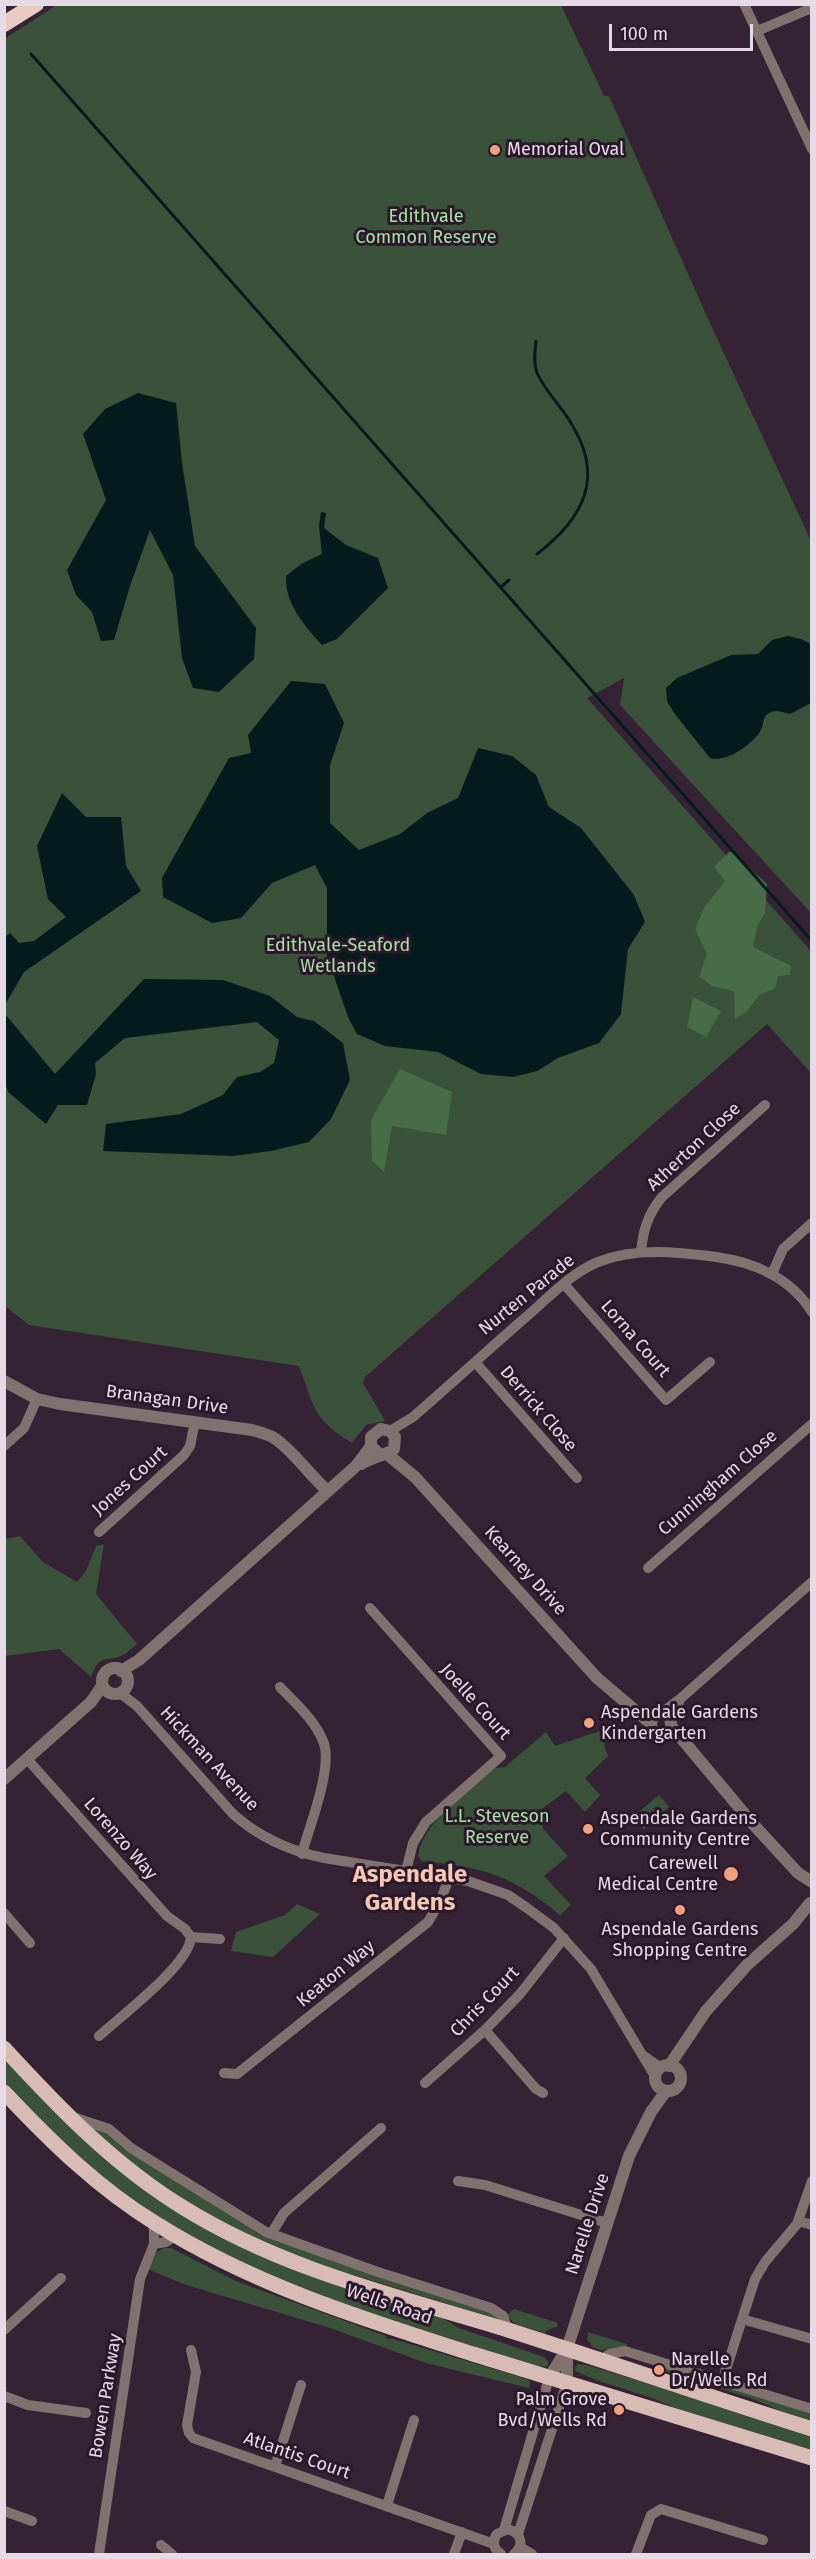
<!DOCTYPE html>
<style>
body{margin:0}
#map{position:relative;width:816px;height:2559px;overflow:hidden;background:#352335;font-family:"Fira Sans",sans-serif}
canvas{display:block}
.frame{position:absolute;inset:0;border:6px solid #e7dae7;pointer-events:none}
.scale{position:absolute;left:609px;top:24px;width:144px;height:27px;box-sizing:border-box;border:3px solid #e7dae7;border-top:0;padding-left:8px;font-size:18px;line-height:21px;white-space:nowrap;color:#e7dae7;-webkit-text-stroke:4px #2b192b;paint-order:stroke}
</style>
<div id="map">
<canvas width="816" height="2559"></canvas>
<div class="frame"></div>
<div class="scale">100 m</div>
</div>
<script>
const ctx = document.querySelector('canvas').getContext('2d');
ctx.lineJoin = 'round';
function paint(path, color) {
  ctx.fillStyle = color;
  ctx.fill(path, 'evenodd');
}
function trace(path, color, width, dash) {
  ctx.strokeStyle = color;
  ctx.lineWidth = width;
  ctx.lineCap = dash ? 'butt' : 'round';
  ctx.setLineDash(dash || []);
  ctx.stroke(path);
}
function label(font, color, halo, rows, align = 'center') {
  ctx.font = font + ' "Fira Sans",sans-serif';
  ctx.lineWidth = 6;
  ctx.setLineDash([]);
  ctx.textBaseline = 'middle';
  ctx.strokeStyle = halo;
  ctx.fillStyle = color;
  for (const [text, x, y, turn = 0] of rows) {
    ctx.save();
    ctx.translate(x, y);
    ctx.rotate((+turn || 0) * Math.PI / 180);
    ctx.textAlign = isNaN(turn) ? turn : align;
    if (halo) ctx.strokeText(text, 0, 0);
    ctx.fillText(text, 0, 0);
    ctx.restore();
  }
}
paint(new Path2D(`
 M57 5H561L604 96H609L709 321 811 541V913L620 705 624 678 587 698 811 951V1073L767 1024 365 1377 363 1383 385 1421 366 1425 352 1443C313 1419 314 1407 299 1366L29 1325 5 1306 4 39Z
 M20 1536 43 1562 77 1582 86 1571 96 1546 104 1544 96 1594 137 1644C133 1647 129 1651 125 1654 108 1664 100 1651 91 1677L59 1649 5 1656V1539Z
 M600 1731 608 1756 585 1778 600 1795 585 1812 566 1791 543 1808V1829L568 1856 544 1876 571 1905 560 1915C512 1875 482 1867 422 1861L418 1856C424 1821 464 1796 489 1772L495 1768 505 1767 546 1732 555 1746Z
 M659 1795 669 1807 644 1829 634 1816Z
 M297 1904 320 1914 273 1957 231 1951 236 1932 285 1915Z
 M4 2056 191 2216 439 2316 459 2328 544 2357 549 2363 546 2367 530 2365 329 2299 266 2276 178 2232 96 2174 5 2086Z
 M86 2125 104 2130 122 2147 261 2235 491 2312 499 2320 351 2274 346 2275C312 2262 276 2251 244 2234 186 2205 133 2168 86 2125Z
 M164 2248H171L236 2281 386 2336 387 2339H393L527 2379 530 2382 529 2388 426 2363 330 2328 183 2284 148 2269 157 2252Z
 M514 2309 558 2323 557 2327 547 2330 545 2333 515 2324 507 2315Z
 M588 2332 627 2344V2346L600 2350 591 2346V2344L587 2339Z
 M578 2364 587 2365 811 2434V2453L696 2417 652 2398 596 2380 575 2371V2367Z
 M661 2366 811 2414V2424L753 2399 661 2370Z`), '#3a513a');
paint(new Path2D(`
 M730 851 767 884 765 914 758 924 753 947 791 966 790 975 778 976 775 989 760 994 747 1011 735 1019 734 991 712 986 699 977 707 954 695 929 704 908 725 881 714 867Z
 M693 997 721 1011 706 1037 687 1027Z
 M400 1069 452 1092 446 1135 392 1126 384 1172 372 1161 371 1120Z`), '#486b48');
paint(new Path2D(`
 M138 393 176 403 182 463 195 546 256 628 254 659 219 692 193 688 182 658 173 575 150 530 130 586 114 640 101 641 92 612 76 595 67 570 106 500 83 434 105 409Z
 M321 512 326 513 324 528 346 545 378 558 388 588 337 639 322 645C304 625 285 604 286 576L301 564 322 554 319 526Z
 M788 636 801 639 811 644V703L790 714C784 713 778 709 771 712 761 716 765 724 760 732 751 745 726 763 710 758L674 713 667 701 666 688 677 678 731 655 758 654 772 640Z
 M291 681 325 684 344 723 330 765V823L359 850 400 834 427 813 458 798 478 748 512 756 536 775 549 807 581 828 634 895 645 922 628 949 621 1014 599 1043 558 1058 537 1071 513 1077 481 1074 438 1052 385 1046 357 1034 348 1017 327 956V888L315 865 272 883 241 918 212 923 163 897 162 878 229 758 251 753 248 735Z
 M62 793 86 817H121L126 866 141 891 24 972 5 1005V937L10 933 19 943 34 941 66 917 48 899 37 846Z
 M144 979 223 980 270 996 297 1017 314 1021 343 1043 350 1080 331 1119 309 1142 271 1151 233 1156 103 1151 106 1124 181 1114 223 1095 237 1077 260 1072 274 1063 279 1040 257 1022 125 1038 95 1063 96 1074 87 1105H58L46 1124 8 1092 4 1079 5 1014 55 1074Z`), '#061b1e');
trace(new Path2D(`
 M31 54 812 941
 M536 341C535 351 533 363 537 373 545 391 561 406 571 423 605 477 584 518 537 554
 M501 587 509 580`), '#061b1e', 3);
trace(new Path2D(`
 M744 4 812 149
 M757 31 812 8
 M641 1252C643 1230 648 1214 662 1197L765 1105
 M772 1274 783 1249 812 1223
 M564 1284 666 1400 710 1362
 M475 1362 577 1478
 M390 1431 413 1417C451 1384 488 1350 526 1317 548 1298 571 1273 598 1262 635 1247 678 1252 716 1257 754 1262 791 1278 812 1312
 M4 1446 24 1428 37 1399
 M99 1532 184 1455 190 1446 195 1422
 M648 1568 812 1424
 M370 1608 501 1756 426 1822 413 1843 406 1871
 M280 1687C296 1704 314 1719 323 1741 334 1766 309 1827 302 1854
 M120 1693 137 1706 233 1814C260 1838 289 1851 324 1858L468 1881 508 1895 527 1908 554 1928 591 1969 656 2078
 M660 1714 680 1699 812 1582
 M669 1718 679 1702
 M28 1760 167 1916 185 1929 191 1937 220 1939
 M4 1913 30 1943
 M485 2030 536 2089 543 2093
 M99 2036C121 2016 190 1964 191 1937
 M644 2056 661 2068
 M224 2073 237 2074 428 1922 440 1902 449 1878
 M425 2083 485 2030 520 1994 564 1938
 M73 2117 109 2129 131 2148 266 2232 375 2271 491 2308 503 2316 508 2330
 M458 2181 485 2185 607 2223
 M799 2221 812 2225
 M271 2234 284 2213 381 2128
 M154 2244 166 2242 175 2236
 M742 2319 812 2339
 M4 2330 61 2278
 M191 2350 196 2372 187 2425 189 2433 193 2438 494 2544
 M602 2360 609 2354 625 2351 812 2409
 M722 2382 755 2279 765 2262 797 2224 812 2181
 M4 2396 28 2405 86 2413
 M275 2466 301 2385
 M387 2505 414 2420
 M4 2511 32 2521
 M504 2530 549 2378
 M518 2534 567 2383
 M161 2545 172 2554
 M520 2547 532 2554
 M99 2554 140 2279 154 2244V2223
 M454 2554 462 2532
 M501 2554C493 2549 492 2541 497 2534L508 2529C521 2533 525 2545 514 2554
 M636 2554 651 2515 661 2509 763 2540`), '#81726f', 10);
trace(new Path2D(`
 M4 1381 37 1399 60 1404 252 1430C259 1432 268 1434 274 1438 293 1450 310 1476 328 1491
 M387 1454 415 1477 597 1678 650 1723
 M361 1464C371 1458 388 1454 394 1449L395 1437 390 1431 381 1429 371 1437V1446L379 1454
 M102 1681a13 13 0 1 1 26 0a13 13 0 1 1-26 0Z
 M121 1671 139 1660 356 1466 371 1446
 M651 1724a10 10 0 1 1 20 0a10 10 0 1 1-20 0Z
 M671 1726 753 1824 798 1873 812 1882
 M4 1779 91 1702 102 1686
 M655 2078a13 13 0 1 1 26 0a13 13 0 1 1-26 0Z
 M669 2066 706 2011 747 1965 793 1924 810 1903
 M549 2378 567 2349
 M567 2383V2349L629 2156 651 2112 666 2091`), '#81726f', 12);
trace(new Path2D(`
 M4 2048C59 2108 115 2166 184 2208 284 2270 397 2296 508 2330 609 2362 710 2397 812 2429
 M4 2092C50 2141 98 2188 155 2223 253 2285 363 2319 473 2354 586 2389 699 2423 812 2458`), '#d9bbb5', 15);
trace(new Path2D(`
 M4 24 36 4`), '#eacac2', 16);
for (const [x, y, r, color] of [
 [495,150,6,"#f1a17d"],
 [589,1723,6,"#f1a17d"],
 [588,1829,6,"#f1a17d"],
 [731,1874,8,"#f1a17d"],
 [680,1910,6,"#f1a17d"],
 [659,2370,6,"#f1a17d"],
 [619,2410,6,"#f1a17d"]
]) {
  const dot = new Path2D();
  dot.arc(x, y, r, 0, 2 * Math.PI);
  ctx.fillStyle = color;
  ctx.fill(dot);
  trace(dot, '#2b192b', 2);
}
label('18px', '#e7dae7', '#2b192b', [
 ["Memorial Oval",507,150],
 ["Aspendale Gardens",601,1713],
 ["Kindergarten",601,1734],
 ["Aspendale Gardens",600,1819],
 ["Community Centre",600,1840],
 ["Carewell",718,1864,"right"],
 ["Medical Centre",718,1885,"right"],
 ["Aspendale Gardens",680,1930,"center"],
 ["Shopping Centre",680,1951,"center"],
 ["Narelle",671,2360],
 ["Dr/Wells Rd",671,2381],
 ["Palm Grove",607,2400,"right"],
 ["Bvd/Wells Rd",607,2421,"right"]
], 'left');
label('18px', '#a6e0a5', '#2b192b', [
 ["Edithvale",426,217],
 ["Common Reserve",426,238],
 ["Edithvale-Seaford",338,946],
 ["Wetlands",338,967],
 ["L.L. Steveson",497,1817],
 ["Reserve",497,1838]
]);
label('18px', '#e7dae7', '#2b192b', [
 ["Atherton Close",694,1147,-43],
 ["Nurten Parade",527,1295,-39],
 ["Lorna Court",635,1339,49],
 ["Branagan Drive",167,1400,8],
 ["Derrick Close",538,1409,49],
 ["Jones Court",130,1481,-42],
 ["Cunningham Close",718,1483,-41],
 ["Kearney Drive",525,1571,48],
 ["Joelle Court",475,1702,48],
 ["Hickman Avenue",209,1759,47],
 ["Lorenzo Way",120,1839,49],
 ["Keaton Way",336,1974,-39],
 ["Chris Court",485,2002,-46],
 ["Narelle Drive",588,2224,-72],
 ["Wells Road",389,2305,19],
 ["Bowen Parkway",106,2396,-81],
 ["Atlantis Court",297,2456,19]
]);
label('bold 24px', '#f6c7b3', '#2b192b', [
 ["Aspendale",410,1875],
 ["Gardens",410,1903]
]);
</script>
